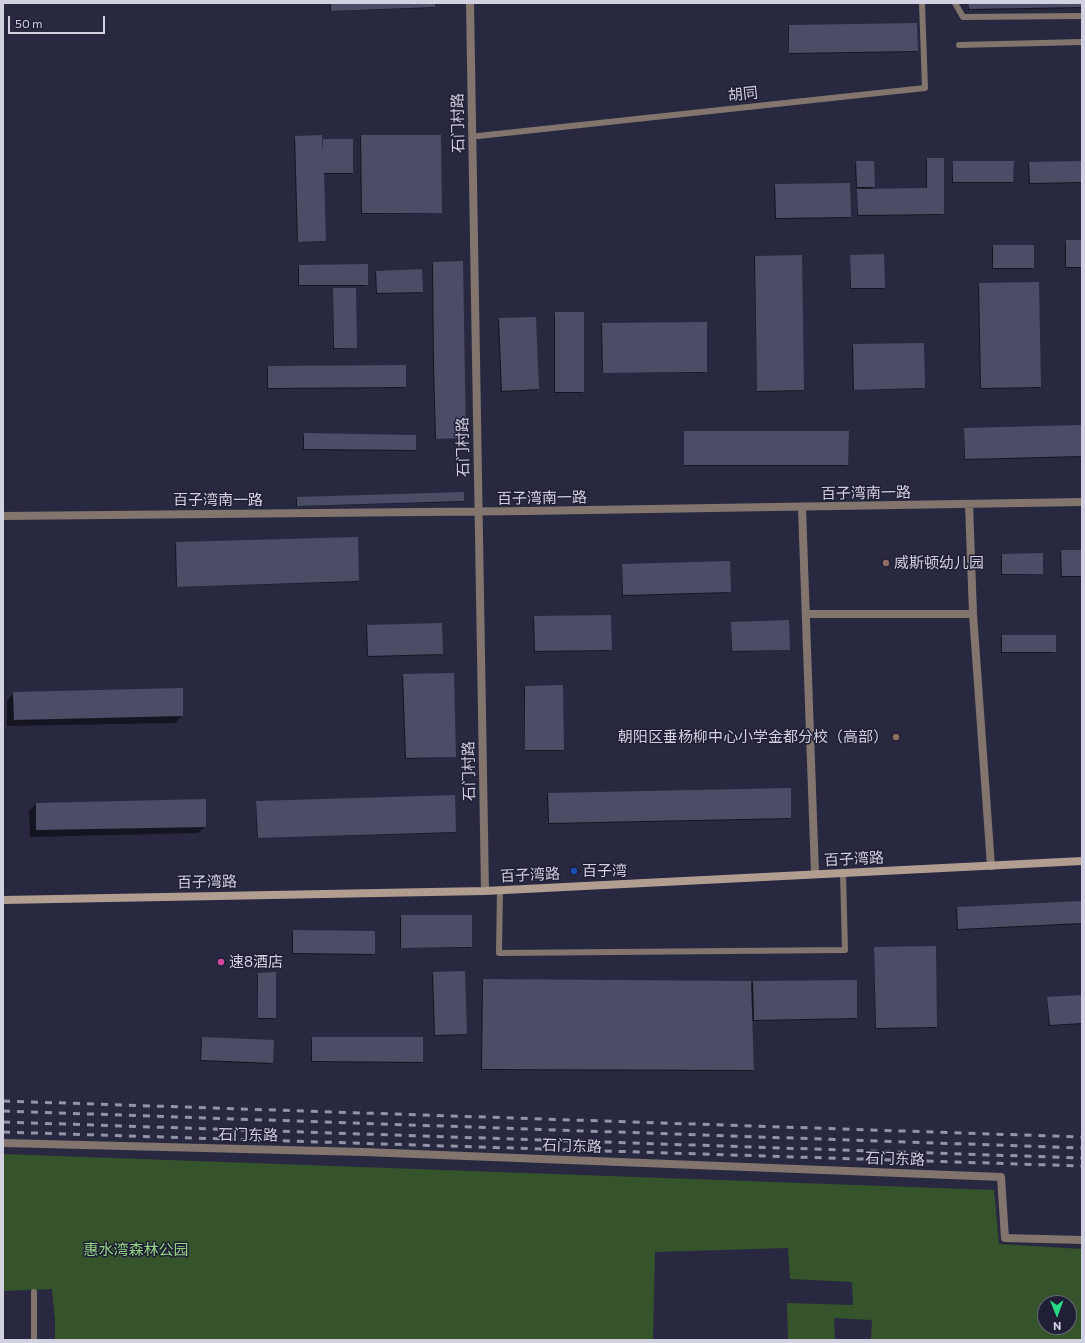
<!DOCTYPE html>
<meta charset="utf-8">
<style>
body{margin:0}
#map{position:relative;width:1085px;height:1343px;overflow:hidden;background:#282840;font-family:Commissioner,sans-serif}
canvas{display:block}
.frame{position:absolute;inset:0;border:4px solid #d1d1e1;pointer-events:none}
.north{position:absolute;left:1037px;top:1295px;width:40px;height:40px;box-sizing:border-box;background:#1f1f36;border:1px solid #66667a;border-radius:50%;rotate:179deg;font-size:11px;font-weight:700;line-height:16px;text-align:center;color:#d1d1e1}
.north::after{content:'';display:block;margin:auto;width:14px;height:18px;background:#29d885;clip-path:polygon(50% 0,100% 100%,50% 72%,0 100%)}
.scale{position:absolute;left:8px;top:16px;width:97px;height:18px;box-sizing:border-box;border:2px solid #d1d1e1;border-top:0;padding-left:5px;font-size:12px;line-height:14px;white-space:nowrap;color:#d1d1e1;-webkit-text-stroke:3px #1f1f36;paint-order:stroke}
</style>
<div id="map">
<canvas width="1085" height="1343"></canvas>
<div class="frame"></div>
<div class="north">N</div>
<div class="scale">50 m</div>
</div>
<script>
const ctx = document.querySelector('canvas').getContext('2d');
ctx.lineJoin = 'round';
function paint(path, color) {
  ctx.fillStyle = color;
  ctx.fill(path, 'evenodd');
}
function trace(path, color, width, dash) {
  ctx.strokeStyle = color;
  ctx.lineWidth = width;
  ctx.lineCap = dash ? 'butt' : 'round';
  ctx.setLineDash(dash || []);
  ctx.stroke(path);
}
function label(font, color, halo, rows, align = 'center') {
  ctx.font = font + ' Commissioner,"Noto Sans SC",sans-serif';
  ctx.lineWidth = 3;
  ctx.setLineDash([]);
  ctx.textBaseline = 'middle';
  ctx.strokeStyle = halo;
  ctx.fillStyle = color;
  for (const [text, x, y, turn = 0] of rows) {
    ctx.save();
    ctx.translate(x, y);
    ctx.rotate((+turn || 0) * Math.PI / 180);
    ctx.textAlign = isNaN(turn) ? turn : align;
    if (halo) ctx.strokeText(text, 0, 0);
    ctx.fillText(text, 0, 0);
    ctx.restore();
  }
}
paint(new Path2D(`
 M3 1154 994 1190 999 1244 1082 1249V1340H871L872 1320 834 1318 835 1340H788L787 1303 853 1305 852 1282 790 1279 788 1248 655 1252 653 1340H55V1319L52 1289 3 1291ZM1045 1303H1069V1327H1045Z`), '#36542b');
paint(new Path2D(`
 M330 3H434V7L433 8 330 11Z
 M968 3H1082V8L968 10Z
 M789 26 917 51 915 52 789 54 788 27Z
 M361 136 441 212 440 213 361 214 360 138Z
 M295 137 322 140H352V172L351 174H323L325 240 323 242H297L294 138Z
 M927 159 943 214 941 215 857 216V191L860 188H856L855 163 857 162 874 186 870 190 926 189V160Z
 M954 162H1013L1012 182 1011 183H952L953 163Z
 M1082 162 1081 183 1029 184 1028 164 1030 163Z
 M776 185 850 217 848 218 775 219 774 187Z
 M1067 241H1082V268H1065V243Z
 M993 246H1033V268L1032 269H992V247Z
 M801 256 803 390 802 391 757 392 754 258 755 257Z
 M851 256 884 287 883 289H850V257Z
 M434 263 465 437 464 438 435 439 433 366 432 264Z
 M367 265V284L365 286H298V267L299 266Z
 M377 272 422 291 420 293 376 294 375 273Z
 M979 284 1040 387 1039 388 980 389 978 285Z
 M334 289 356 347 355 348 333 349V290Z
 M555 313 583 391 582 393H554V315Z
 M499 319 538 389 537 390 501 392 498 321Z
 M603 324 706 371 705 373H602L601 325Z
 M854 345 924 388 922 389 853 390 852 347Z
 M269 367 405 386 404 388 267 389V368Z
 M1082 426V457L964 460V430L965 429Z
 M685 432 847 465 846 466H684V433Z
 M305 434 415 450 414 451 303 450V436Z
 M297 498 463 500 461 502 296 506V499Z
 M176 543 358 581 357 582 176 587 175 545Z
 M1062 551H1082V577H1061L1060 553Z
 M1042 554V573L1041 574 1001 575V556L1002 555Z
 M623 565 730 592 729 593 622 596V566Z
 M534 617 611 650 609 651 534 652 533 618Z
 M732 623 789 649 788 650 731 652V624Z
 M367 626 442 653 441 655 367 657 366 627Z
 M1003 636 1055 652 1053 653H1001V637Z
 M404 675 455 756 454 757 405 759 402 677Z
 M525 687 563 749 562 751H525L524 688Z
 M14 693 182 716 175 723 7 726V700Z
 M548 794 790 818 789 819 548 824 547 795Z
 M257 802 455 831 453 833 257 838 256 804Z
 M36 804 205 827 198 833 30 837 29 811Z
 M1082 902V924L957 930 956 910 957 908Z
 M401 916 471 946 470 948H400V918Z
 M294 931 374 954 372 955 292 954V933Z
 M875 948 936 1027 935 1028 875 1029 874 950Z
 M433 973 466 1033 465 1035 434 1036 432 975Z
 M258 974 275 1018 274 1019H258L257 975Z
 M483 980 750 982V986L753 982 856 1018 855 1019 751 1021 753 1070 752 1071 481 1070 482 981Z
 M1082 996V1024L1049 1026 1047 1000 1048 998Z
 M203 1038 272 1062 271 1064 200 1061 201 1039Z
 M312 1038 422 1062 421 1063 311 1062V1039Z`), '#0007');
paint(new Path2D(`
 M331 3H435V7L331 11Z
 M968 3H1082V7L969 9Z
 M917 23 918 51 789 53V25Z
 M322 135 323 152V139H353V173H324L326 241 298 242 295 136Z
 M361 135H441L442 213H362Z
 M927 158H944V214L858 215 857 189 927 188Z
 M856 161H874L875 187H857Z
 M953 161H1014L1013 182H953Z
 M1082 161V182L1030 183 1029 162Z
 M850 183 851 217 776 218 775 184Z
 M1066 240H1082V267H1066Z
 M993 245H1034V268H993Z
 M884 254 885 288H851L850 255Z
 M802 255 804 390 757 391 755 256Z
 M463 261 466 438 436 439 434 364H441H434L433 262Z
 M368 264V285H299V265Z
 M422 269 423 292 377 293 376 271Z
 M1039 282 1041 387 981 388 979 283Z
 M333 288H356L357 348H334Z
 M555 312H584V392H555Z
 M536 317 539 389 502 391 499 318Z
 M707 322V372L603 373 602 323Z
 M924 343 925 388 854 390 853 344Z
 M406 365V387L268 388V366Z
 M1082 425V456L965 459 964 428Z
 M684 431H849L848 465H684Z
 M304 433 416 435V450L304 449Z
 M464 492V501L297 506V497Z
 M358 537 359 581 177 587 176 542Z
 M1061 550H1082V576H1062Z
 M1043 553V574H1002V554Z
 M730 561 731 592 623 595 622 564Z
 M611 615 612 650 535 651 534 616Z
 M789 620 790 650 732 651 731 622Z
 M442 623 443 654 368 656 367 625Z
 M1002 635H1056V652H1002Z
 M454 673 456 757 406 758 403 674Z
 M563 685 564 750H525V686Z
 M183 688V716L14 720 13 692Z
 M791 788V818L549 823 548 793Z
 M455 795 456 832 258 838 256 801Z
 M206 799V827L36 830V803Z
 M1082 901V923L958 929 957 907Z
 M401 915H472V947L401 948Z
 M293 930 375 931V954L293 953Z
 M936 946 937 1027 876 1028 874 947Z
 M465 971 467 1034 435 1035 433 972Z
 M276 972V1018H258V973Z
 M483 979 751 981 754 1070 482 1069Z
 M857 980V1018L754 1020 753 981Z
 M1082 995V1023L1050 1025 1047 997Z
 M202 1037 274 1040 273 1063 201 1060Z
 M312 1037H423V1062L312 1061Z`), '#4b4c66');
trace(new Path2D(`
 M955 3 963 17 1082 16
 M959 45 1082 42
 M478 136 925 88 922 3
 M500 890 499 953 845 950 843 873
 M34 1292V1340`), '#81756d', 6);
trace(new Path2D(`
 M470 3 485 891
 M969 504 973 614 991 866
 M802 508 815 874
 M3 516C363 513 722 510 1082 502
 M806 614H973
 M3 1143 364 1152 1001 1177 1005 1238 1082 1240`), '#81756d', 8);
trace(new Path2D(`
 M3 900 485 891 1082 861`), '#b29e91', 8);
trace(new Path2D(`
 M3 1101 1082 1137
 M3 1111 1082 1148
 M3 1122 1082 1158
 M3 1132 1082 1166`), '#9494a7', 3, [7, 7]);
for (const [x, y, r, color] of [
 [886,563,4,"#8d6e63"],
 [896,737,4,"#8d6e63"],
 [574,871,4,"#1a4fb4"],
 [221,962,4,"#d1479c"]
]) {
  const dot = new Path2D();
  dot.arc(x, y, r, 0, 2 * Math.PI);
  ctx.fillStyle = color;
  ctx.fill(dot);
  trace(dot, '#1f1f36', 1.5);
}
label('15px', '#d1d1e1', '#1f1f36', [
 ["胡同",743,94,-6],
 ["石门村路",458,123,-91],
 ["石门村路",463,447,-91],
 ["百子湾南一路",866,493,-1],
 ["百子湾南一路",542,498,-1],
 ["百子湾南一路",218,500],
 ["石门村路",469,771,-91],
 ["百子湾路",854,859,-3],
 ["百子湾路",530,875,-3],
 ["百子湾路",207,882,-1],
 ["石门东路",248,1135,1],
 ["石门东路",572,1146,2],
 ["石门东路",895,1159,2]
]);
label('15px', '#d1d1e1', '#1f1f36', [
 ["威斯顿幼儿园",894,563],
 ["朝阳区垂杨柳中心小学金都分校（高部）",888,737,"right"],
 ["百子湾",582,871],
 ["速8酒店",229,962]
], 'left');
label('15px', '#95d580', '#1f1f36', [
 ["惠水湾森林公园",136,1250]
]);
</script>
